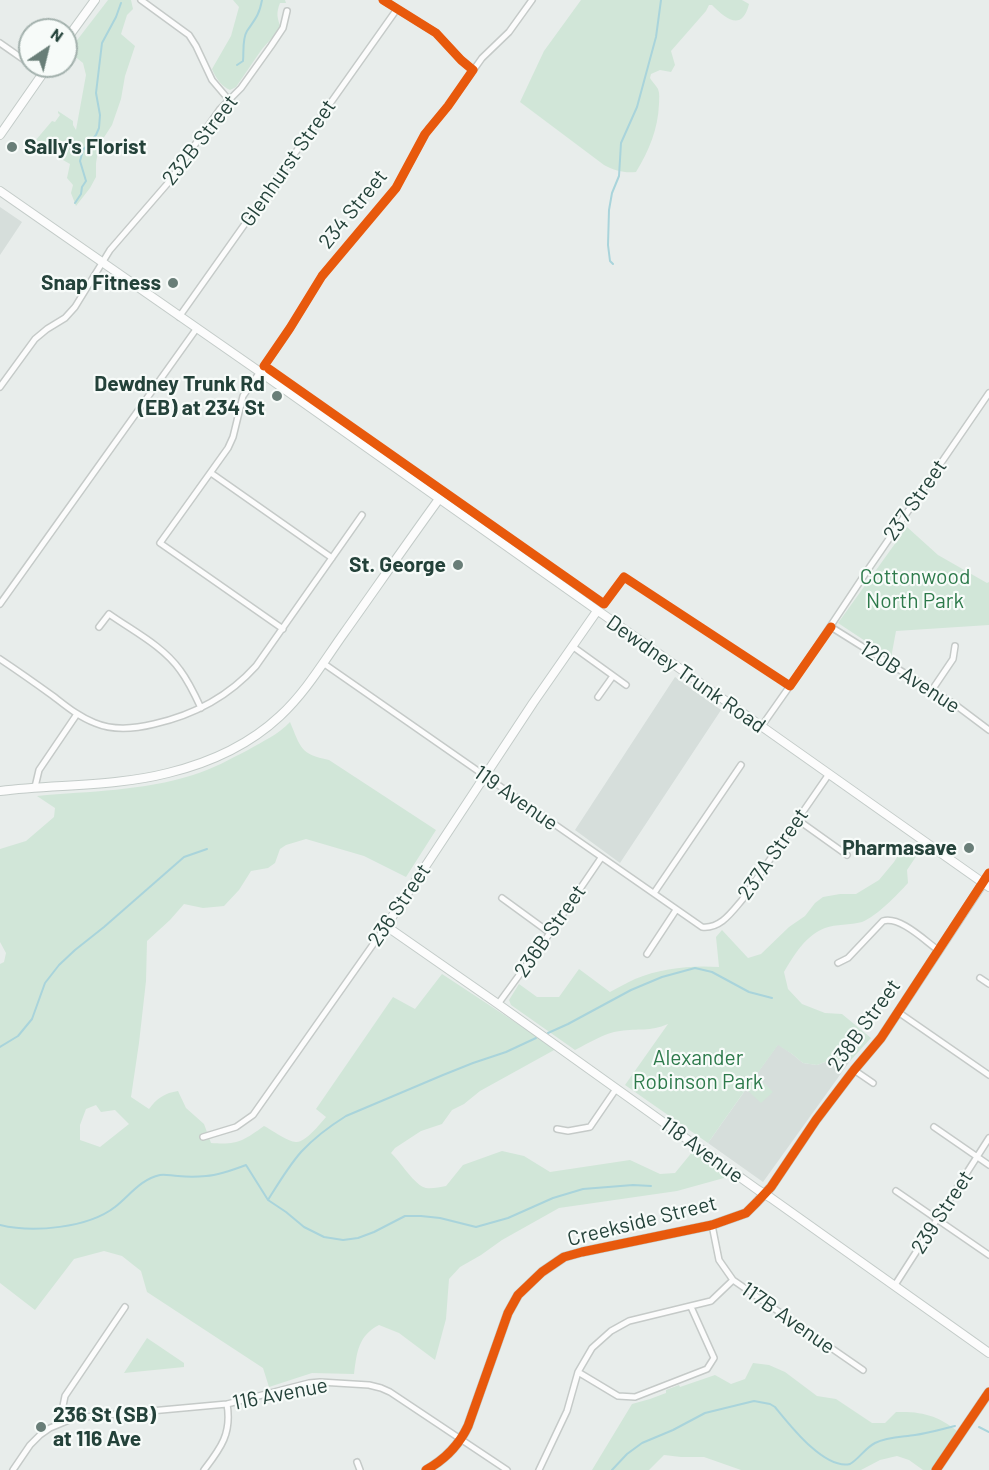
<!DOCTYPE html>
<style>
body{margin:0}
#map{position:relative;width:989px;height:1470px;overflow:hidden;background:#e8edeb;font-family:Barlow,sans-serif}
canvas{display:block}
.north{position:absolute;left:18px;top:18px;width:60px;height:60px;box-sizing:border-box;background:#f7fbf9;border:2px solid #a3b1ad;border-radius:50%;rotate:35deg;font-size:16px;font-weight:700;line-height:24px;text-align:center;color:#24423a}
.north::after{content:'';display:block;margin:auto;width:21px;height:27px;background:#697e78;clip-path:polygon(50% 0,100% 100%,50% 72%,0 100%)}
</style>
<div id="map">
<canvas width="989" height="1470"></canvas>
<div class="north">N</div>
</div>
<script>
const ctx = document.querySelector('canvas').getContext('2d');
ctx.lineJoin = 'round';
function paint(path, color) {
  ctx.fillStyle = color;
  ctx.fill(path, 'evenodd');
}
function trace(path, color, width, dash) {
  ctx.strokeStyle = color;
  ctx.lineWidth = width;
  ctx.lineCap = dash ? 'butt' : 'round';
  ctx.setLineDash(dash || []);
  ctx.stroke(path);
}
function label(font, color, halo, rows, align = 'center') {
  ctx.font = font + ' Barlow,sans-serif';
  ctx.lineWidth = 4.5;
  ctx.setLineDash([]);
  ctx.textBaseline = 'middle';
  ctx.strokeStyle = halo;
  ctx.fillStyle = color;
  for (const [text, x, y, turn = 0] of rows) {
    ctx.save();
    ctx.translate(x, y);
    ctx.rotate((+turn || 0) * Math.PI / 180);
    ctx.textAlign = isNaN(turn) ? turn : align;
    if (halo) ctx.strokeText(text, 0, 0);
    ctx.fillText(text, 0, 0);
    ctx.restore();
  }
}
paint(new Path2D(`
 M0 207 22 222 0 255Z
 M675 677 721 710 620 863 575 830Z
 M778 1044 792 1054 803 1063 817 1065 833 1059 850 1061 763 1182 708 1143Z`), '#d6dedb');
paint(new Path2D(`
 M108 0H131L133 9 127 15 121 34 135 46 125 76 121 99 112 125 99 145 96 163V177L90 188 76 206 71 193 73 185 67 178 70 164 63 160 64 157 70 147 58 139 48 154 34 145 35 141 52 121 55 122 60 115 58 113V111L73 121V125L76 130 86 75 83 63 73 55 71 48Z
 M233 0H285L286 3H280C276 13 277 18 281 28L262 49 236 87 230 90C222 87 215 77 212 69L231 36 239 7Z
 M581 0H742L749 4C742 32 726 19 712 5H709L706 11 671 51 675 65 671 72 660 70 651 74 650 78C652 82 656 85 658 89 660 94 659 99 659 104 658 129 649 151 636 172 624 173 615 171 604 165L520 102 544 51Z
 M907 527 938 555 987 583 989 582V625L896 631 891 658 838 623Z
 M290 722C301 748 300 754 329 760L436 830 406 877 364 856 306 839 286 845 280 849 275 863 268 868 251 871 239 890 224 906 203 908 184 904 170 920 147 941 146 981 139 1043 131 1097 149 1109C157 1098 165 1093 178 1091L186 1108 204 1124 211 1143C238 1145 243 1141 264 1126 272 1130 288 1142 296 1142 305 1143 320 1124 326 1117L316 1109 393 997 415 1009 442 974 556 1049 480 1091 464 1104 452 1110 442 1124 421 1131 395 1148 391 1153C400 1161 415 1186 426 1188 432 1189 440 1187 446 1186L463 1165 502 1151 524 1156 550 1172 630 1160 660 1174 675 1173 693 1151 727 1174 724 1178 677 1191 559 1208 502 1240 481 1255 460 1267 449 1279 446 1319 435 1360 399 1333 379 1325C358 1336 357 1352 354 1374L312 1373 269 1387 263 1368 147 1292 141 1271 122 1256 104 1251 74 1259 35 1310 0 1283V964L4 962 6 953 0 942V849L26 841 54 817 55 808 37 796C90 791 143 791 193 775 213 769 230 759 248 750 263 741 278 735 290 722ZM96 1105 101 1112 115 1110 129 1124 100 1147 80 1140V1125L86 1109Z
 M906 843 919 852 907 870 908 883C897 895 877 916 862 922 850 925 836 924 825 928 806 935 794 955 784 972L788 989 802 1004 825 1013 842 1014 871 1038 850 1061 833 1059 817 1065 803 1063 792 1054 778 1045 757 1074 763 1082 754 1091 764 1083 773 1092 761 1103 746 1089 708 1143 625 1085 668 1024C650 1032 638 1028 620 1031 604 1033 589 1043 575 1050L511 1005 509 1000 519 984 537 997H559L579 969 610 992C618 988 626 983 635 979 661 968 692 965 719 967L716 937 722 930 748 958 761 954 789 927 805 916 815 903 823 897 840 894H856L879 880 894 862Z
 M147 1338 184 1363V1367L124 1373Z
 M753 1363 769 1365 785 1372 817 1396 836 1399 872 1423H885L896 1412C923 1411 940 1416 961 1434L936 1470H923L909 1460 897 1456 880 1460 861 1470H741L704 1457H681L664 1455 649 1470H592L632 1404 650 1399 666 1393V1390L679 1385 680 1387 715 1375 731 1384 745 1379Z`), '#d1e6d8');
trace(new Path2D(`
 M237 65 243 61C244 52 242 39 247 31 255 19 259 16 262 0
 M75 203 81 194 82 187 86 181 80 161 83 150 96 135 99 128 100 115 96 93 102 43 116 17 121 3
 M613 264 610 261 608 245 609 210 612 193 619 176 621 143 637 107 656 37 661 0
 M548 1033 568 1024 631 990 662 977 695 968 712 972 749 992 772 998
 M0 1047 18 1036 32 1019 45 983 59 965 75 950 104 927 184 857 207 849
 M268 1200C278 1184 288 1167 301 1152 314 1138 330 1126 346 1116L443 1075 473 1063 506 1052 536 1038
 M0 1225C33 1233 88 1228 115 1207 130 1195 141 1179 160 1175 166 1174 172 1176 178 1176 187 1177 197 1177 206 1176 220 1175 233 1170 246 1165L268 1200 286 1212 304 1227 324 1237 343 1240 358 1238 374 1232 405 1216H421L440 1218 476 1227 508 1218 553 1198 583 1189 633 1185 651 1186
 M979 1427 989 1432
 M612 1470 627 1454 642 1443 673 1430 705 1413 754 1401 770 1404 775 1407C789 1424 824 1470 850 1464 859 1459 865 1448 875 1443 887 1437 902 1437 915 1435 929 1433 942 1429 955 1426`), '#a9d4db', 2);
const street = new Path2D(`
 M141 0 189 35 196 46 212 80 229 100
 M383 0 436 33 461 60 473 70
 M0 43 30 64
 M179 317 397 9
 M0 387 35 339 47 329 65 318 75 307 110 250 168 183 220 109 241 88 271 46 283 28 287 11
 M211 473 332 558
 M0 604 197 328
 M99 627 109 614C133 631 163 646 180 670 189 682 195 695 201 708
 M831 627 957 706 989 730
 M283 629 160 543 228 448 233 437 243 396 286 335 322 276 396 188 429 128 448 106 482 58 509 32 532 0
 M572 646 626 685
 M0 659C18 671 35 683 53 696 66 706 79 717 95 723 114 731 134 729 154 724 194 715 229 696 256 666L362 515
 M323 663 702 927C720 929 731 913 742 900L829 774
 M932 690 953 659 955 646
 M598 697 613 676
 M761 727 806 663 867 571 989 393
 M35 787 39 770 77 714
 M798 820 847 855
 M983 883 989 873
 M654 893 741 765
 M502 898 550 933
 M647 954 676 910
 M838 963 848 958 883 921C900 916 924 940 938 950
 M980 978 989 984
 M498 1004 550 933 601 858
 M898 1012 989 1075
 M854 1070 873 1083
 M934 1127 989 1165
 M557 1129 568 1131 590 1127 616 1089
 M203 1137 236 1127 253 1115 386 926
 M896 1191 989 1255
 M712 1225 719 1260 733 1280 863 1370
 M895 1285 989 1138
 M578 1372 618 1396 635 1397 707 1369 714 1358 691 1307
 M65 1421 63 1406 65 1396 125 1307
 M357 1462 360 1470
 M13 1470 30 1445 40 1435 50 1428 74 1418 227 1404 309 1383 320 1382 369 1385 381 1388 390 1392 507 1470
 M204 1470C221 1448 232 1433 227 1404
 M539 1470 567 1411 578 1372 592 1348 611 1331 629 1321 711 1301 733 1280`);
const secondary = new Path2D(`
 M66 40 95 0
 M0 135 48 66
 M0 191 260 372 989 887
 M597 611 533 703 386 926 498 1004 758 1190 771 1198 989 1353
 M0 791C55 784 113 787 168 773 209 763 249 745 280 716 306 692 324 661 344 633 376 588 407 543 439 499
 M426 1470C444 1460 459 1445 468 1426L508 1313 518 1295 542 1272 564 1257 582 1252 712 1225 746 1213 757 1202 771 1187 816 1120 854 1070 881 1038 983 883
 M936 1470 989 1392`);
trace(street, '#c5cac8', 8);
trace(secondary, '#c3cbc8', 10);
trace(street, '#fcfcfc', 5);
trace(secondary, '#fcfcfc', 8);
trace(new Path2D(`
 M264 366 290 328 322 276 396 188 425 134 448 106 473 70 461 60 436 33 383 0
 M269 369 604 604 624 577 790 686 831 627
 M426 1470C444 1460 459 1445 468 1426L508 1313 518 1295 542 1272 564 1257 582 1252 712 1225 746 1213 757 1202 771 1187 816 1120 854 1070 881 1038 989 873
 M936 1470 989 1392`), '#e8590c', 9);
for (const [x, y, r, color] of [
 [12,147,6,"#697e78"],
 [173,283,6,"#697e78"],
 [277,396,6,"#697e78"],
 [458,565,6,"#697e78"],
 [969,848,6,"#697e78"],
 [41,1427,6,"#697e78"]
]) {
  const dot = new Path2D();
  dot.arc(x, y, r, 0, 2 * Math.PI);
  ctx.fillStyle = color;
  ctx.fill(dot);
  trace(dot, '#f7fbf9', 2);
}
label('21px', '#24423a', '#f7fbf9', [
 ["232B Street",200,140,-52],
 ["Glenhurst Street",288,163,-55],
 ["234 Street",353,209,-51],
 ["237 Street",915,500,-55],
 ["Dewdney Trunk Road",686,674,35],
 ["120B Avenue",910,677,33],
 ["119 Avenue",516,798,35],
 ["237A Street",773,854,-55],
 ["236 Street",399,905,-56],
 ["236B Street",550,931,-55],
 ["238B Street",864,1025,-54],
 ["118 Avenue",702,1150,36],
 ["239 Street",942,1212,-57],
 ["Creekside Street",642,1221,-14],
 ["117B Avenue",788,1318,35],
 ["116 Avenue",280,1394,-11]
]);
label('bold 21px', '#24423a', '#f7fbf9', [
 ["Sally's Florist",24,147,"left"],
 ["Snap Fitness",161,283],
 ["Dewdney Trunk Rd",265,384],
 ["(EB) at 234 St",265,408],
 ["St. George",446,565],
 ["Pharmasave",957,848],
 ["236 St (SB)",53,1415,"left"],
 ["at 116 Ave",53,1439,"left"]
], 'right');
label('21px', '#2d7a4b', '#f7fbf9', [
 ["Cottonwood",915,577],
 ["North Park",915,601],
 ["Alexander",698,1058],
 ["Robinson Park",698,1082]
]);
</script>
